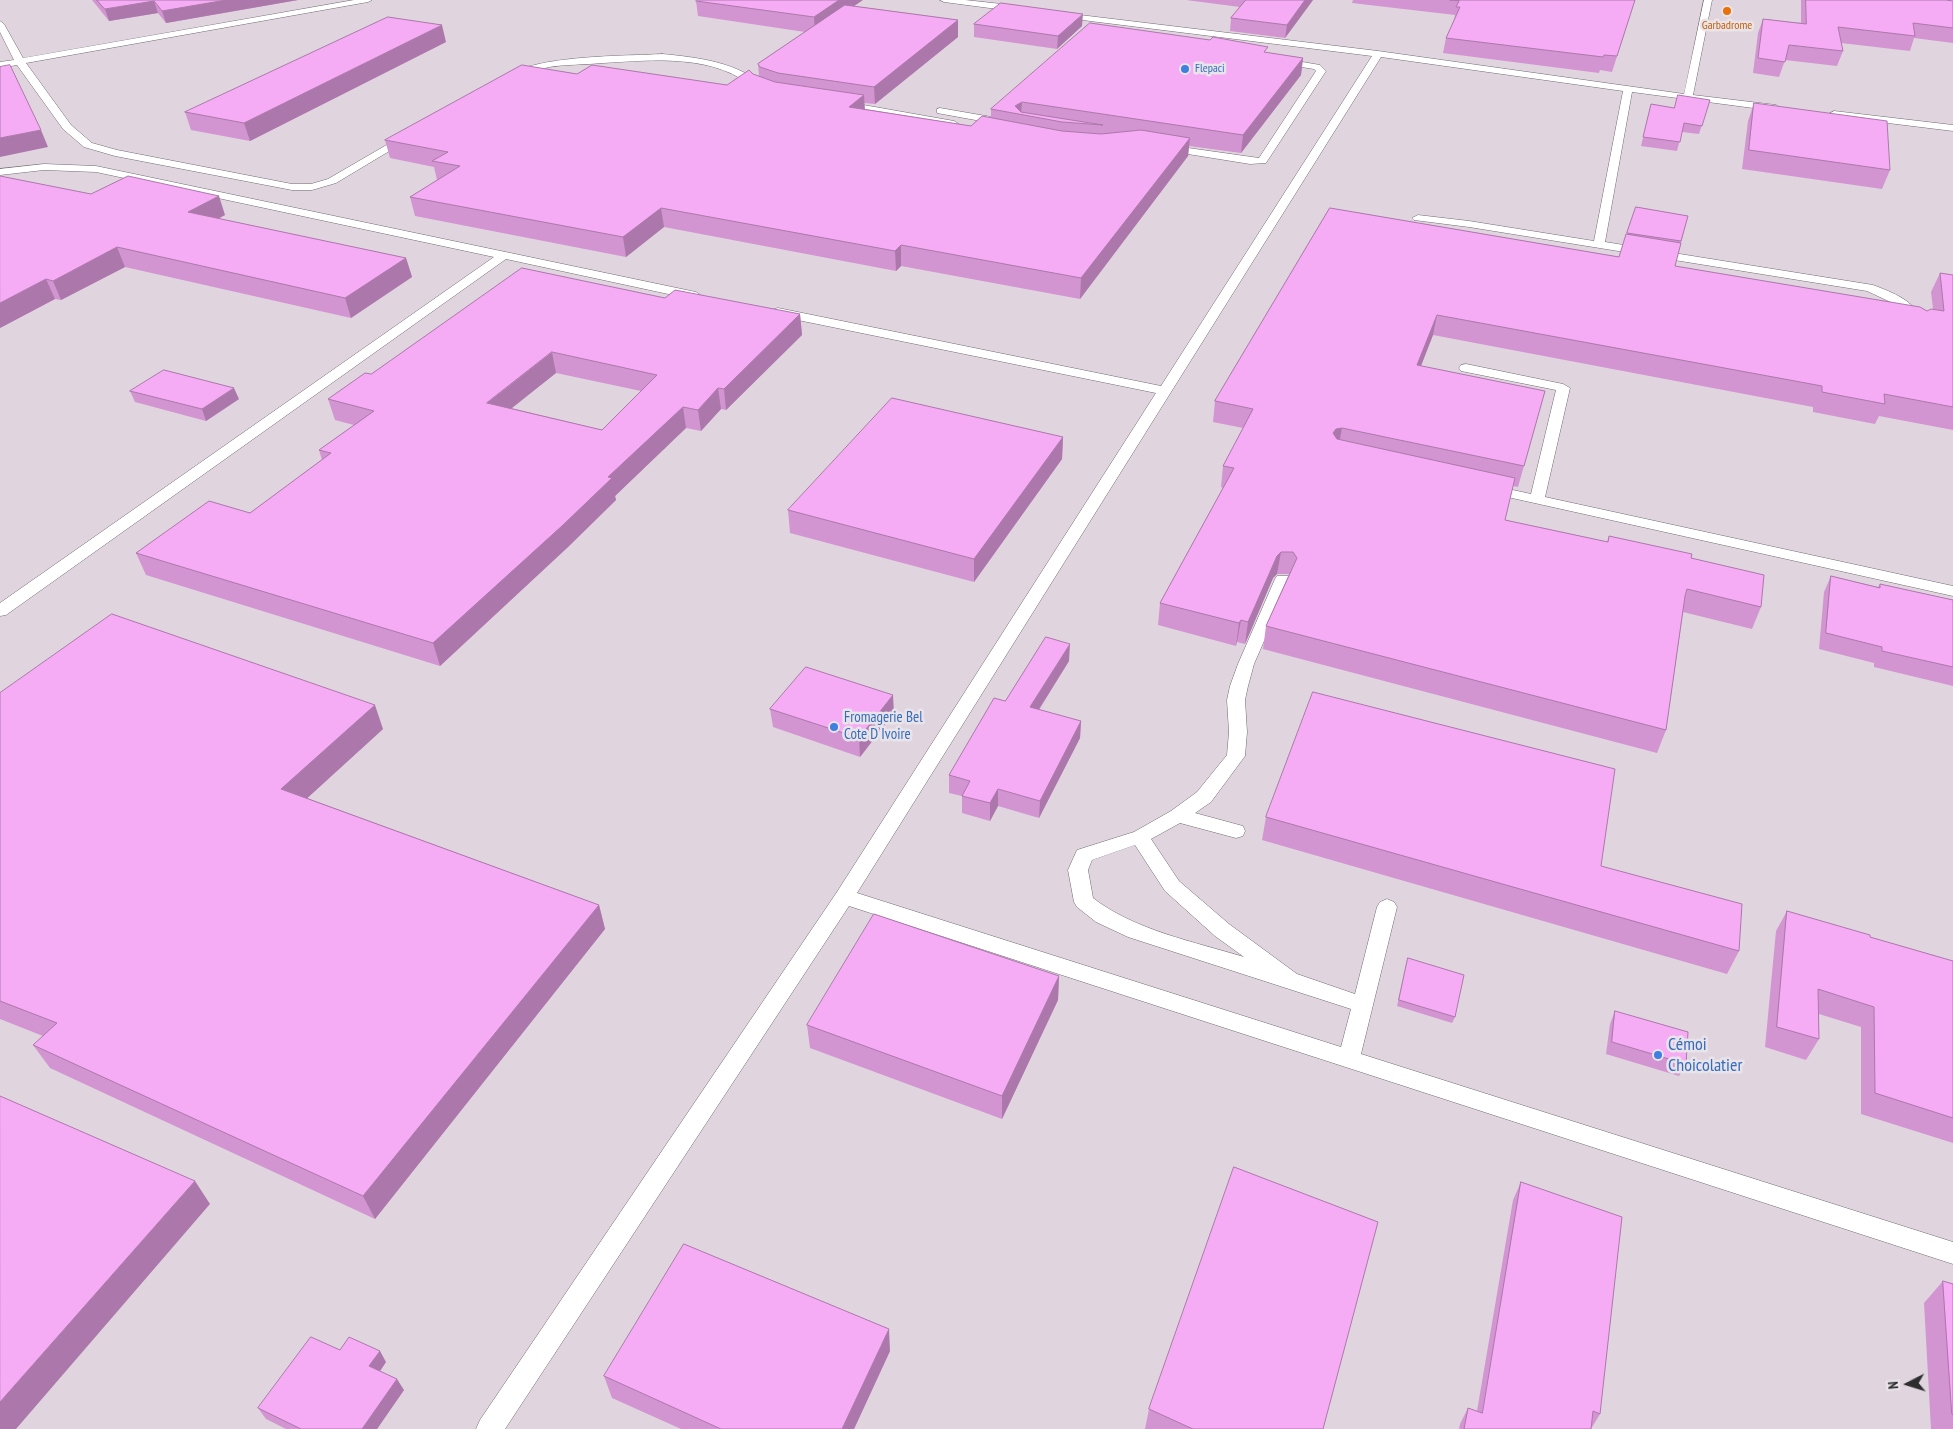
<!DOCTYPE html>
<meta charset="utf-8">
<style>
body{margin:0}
#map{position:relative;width:1953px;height:1429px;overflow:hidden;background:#e9e4e9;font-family:"PT Sans Narrow",sans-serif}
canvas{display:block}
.north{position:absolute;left:1883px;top:1359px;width:50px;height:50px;-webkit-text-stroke:4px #e9e4e9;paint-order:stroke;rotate:265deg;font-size:14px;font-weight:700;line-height:20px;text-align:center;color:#2e2d2e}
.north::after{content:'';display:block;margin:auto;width:18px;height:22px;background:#2e2d2e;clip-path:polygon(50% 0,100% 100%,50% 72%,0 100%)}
</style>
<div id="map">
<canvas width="1953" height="1429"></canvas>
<div class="north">N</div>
</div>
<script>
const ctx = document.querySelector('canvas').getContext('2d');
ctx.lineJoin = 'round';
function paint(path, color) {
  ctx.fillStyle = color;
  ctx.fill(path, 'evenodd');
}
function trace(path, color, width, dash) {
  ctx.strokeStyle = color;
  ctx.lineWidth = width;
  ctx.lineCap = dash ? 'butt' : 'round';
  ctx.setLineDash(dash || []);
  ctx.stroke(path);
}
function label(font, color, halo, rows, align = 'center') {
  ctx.font = font + ' "PT Sans Narrow",sans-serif';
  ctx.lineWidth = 5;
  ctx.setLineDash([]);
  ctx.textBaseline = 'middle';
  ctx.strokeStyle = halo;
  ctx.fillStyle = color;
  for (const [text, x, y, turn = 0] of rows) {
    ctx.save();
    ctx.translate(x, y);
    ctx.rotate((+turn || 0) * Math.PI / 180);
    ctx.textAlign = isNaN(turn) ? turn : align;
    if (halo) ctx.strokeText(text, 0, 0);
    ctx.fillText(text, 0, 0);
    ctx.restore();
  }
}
paint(new Path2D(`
 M0 0H1953V1429H0Z`), '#e0d5df');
const service = new Path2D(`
 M354 0H372L368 2 26 63 71 125 92 143 117 150 292 184H311L328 179 402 136 406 135 411 138 336 183 312 190H292L115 156 84 147 63 129 17 65 0 68V62L14 60 0 32V21L4 24 23 58Z
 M940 0H965L1020 6 1024 9 1020 12 944 2Z
 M1704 0H1712L1693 95 1776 105 1781 108 1776 111 1632 92 1605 242 1873 285C1894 293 1913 300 1923 321L1921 324H1913L1899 306 1867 291 1469 227 1414 220 1412 218 1418 215 1469 221 1594 241 1623 91 1381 57 857 893 1341 1047 1351 1009 1128 937 1096 922 1077 907 1074 902 1068 870 1077 850 1134 832 1171 811 1197 792 1227 755 1229 732 1227 700 1230 686 1238 664 1275 579 1277 576H1289L1291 579 1254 664 1248 686 1245 700 1247 732 1245 756 1211 802 1195 813 1243 826 1245 831 1243 836 1236 838 1180 823 1151 839 1179 881 1229 924 1297 974 1355 994 1377 907 1380 902 1387 899 1394 902 1397 907 1361 1054 1953 1242V1264L849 906 505 1429H476L480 1420 837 892 1156 393 778 316 772 312 774 309 778 308 1161 386 1372 56 1058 17 1054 14 1055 12 1378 51 1684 94ZM1135 845 1165 891 1215 936 1244 957C1195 942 1134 930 1093 898L1088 870 1092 860Z
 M662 54C694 57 743 62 765 89L763 91H757C718 53 652 60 603 63 585 65 566 64 549 67 536 70 525 76 513 80L508 77C531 55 628 56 662 54Z
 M1279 58 1320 65 1326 71 1266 163 1250 164 1163 150 1162 148 1167 145 1259 158 1316 71 1314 69 1276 63V59Z
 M841 101 954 121 959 124 954 127 838 106V102Z
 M940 108 1003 119 1008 122 1003 125 937 113V109Z
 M1834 111 1953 125V131L1831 116 1829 114Z
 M44 164 96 166 696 292 702 296 696 300 506 259 6 615 0 616V603L494 257 96 172 44 170 0 175V169Z
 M1466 364 1563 384 1570 388 1545 497 1953 586V596L1485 492 1483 489 1485 486 1490 485 1531 494 1556 390 1461 371 1459 368 1461 365Z`);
trace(service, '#706c70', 1);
paint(service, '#fff');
paint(new Path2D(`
 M92 0H298L166 23 158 13 109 21Z
 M1186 0H1313L1285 38 1230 31 1231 18 1240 7Z
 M1353 0H1635L1612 72 1600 70 1599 73 1443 53 1446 38 1454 21 1455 15 1352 3Z
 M1801 0H1946L1953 1V43L1914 38 1910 51 1841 43 1843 51 1837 66 1785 60 1779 77 1753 73 1758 33 1763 19 1801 23Z
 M696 1 854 6 958 20V37L875 104 864 103 865 109 971 126 991 118V109L1268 53 1303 58 1301 75 1241 153 1189 146 1188 156 1080 299 901 266 896 271 664 227 626 257 415 216 410 197 437 180 434 167 390 158 385 140 577 74 727 85 753 74 759 76 758 64 805 32 698 16Z
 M974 24 1082 26 1057 49 974 37Z
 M446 42 250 141 191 130 185 112Z
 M1710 100 1699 134 1682 132 1677 151 1641 146 1651 104 1674 108Z
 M1754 103 1890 170 1882 189 1742 169 1748 121Z
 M91 194 225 215 218 219 406 258 412 277 351 318 125 267 61 300 55 299 0 328Z
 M1636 207 1688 216 1675 266 1927 311 1933 309 1931 292 1940 273 1953 275V430L1879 416 1875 424 1813 412V407L1433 335 1421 366 1545 391 1518 487 1513 486 1505 520 1607 542 1609 536 1691 558 1761 607 1752 629 1683 612 1666 730 1657 753 1263 649 1266 626 1289 574H1277L1273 578 1245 644 1237 642 1236 646 1158 625 1160 603 1223 488 1221 487 1223 466 1243 428 1213 422 1215 401 1330 208 1619 257Z
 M665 298 800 314 802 335 726 410 721 409 701 431 686 428 615 496 616 500 568 547 440 666 146 575 136 553 250 513 322 460 319 450 354 425 335 420 328 399 371 374ZM556 373 641 391 602 430 511 408Z
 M130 391 239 399 206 421 135 402Z
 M1063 437 1062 459 974 582 790 533 788 510Z
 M1831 576 1878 587 1880 584 1953 600V686L1874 667V663L1819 649 1824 592Z
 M1069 661 1039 710 1081 721 1080 738 1039 818 998 806 990 821 962 813V796L949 793V775L1005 701Z
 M0 693 383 729 307 798 599 905 605 929 375 1219 50 1068 33 1045 43 1036 0 1019Z
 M770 709 894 713 860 757 773 727Z
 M1266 817 1601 866 1739 951 1727 974 1262 840Z
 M1787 911 1870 937 1953 961V1143L1861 1114V1027L1819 1014V1039L1806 1060 1765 1047 1776 931Z
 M1408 958 1455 1017 1452 1023 1397 1006Z
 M1059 976 1058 1000 1002 1119 810 1048 807 1025Z
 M1615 1011 1686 1064 1679 1076 1606 1054 1610 1024Z
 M1521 1182 1600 1414 1591 1429H1459L1460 1424 1468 1408 1477 1411 1513 1200Z
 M1943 1281 1953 1284V1429H1931L1924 1303Z
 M340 1350 386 1362 380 1371 404 1390 377 1429H286L266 1419 258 1408Z
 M890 1351 854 1429H681L612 1398 604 1376Z
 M1149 1409 1323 1429H1145Z`), '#d394d2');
paint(new Path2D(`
 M226 0H298L166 23 162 11Z
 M839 0H863L815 33 814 17Z
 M1305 0H1313L1285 38 1287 25Z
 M154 1 158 13 109 21 105 9Z
 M1083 14 1082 26 1057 49 1058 36Z
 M958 20V37L875 104 874 87Z
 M442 25 446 42 250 141 244 123Z
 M1303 58 1301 75 1241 153 1243 135Z
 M864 95 865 113 849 107Z
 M1022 102 1021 114 1015 106Z
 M41 130 48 147 0 157V138Z
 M1190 138 1188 156 1080 299 1081 278Z
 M219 196 225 215 194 231 188 212Z
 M661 208 664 227 626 257 623 237Z
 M901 245V266L896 271 895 251Z
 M117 247 125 267 61 300 53 281Z
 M406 258 412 277 351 318 345 298Z
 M46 279 55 299 0 328V303Z
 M800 314 802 335 726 410 724 389Z
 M1437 315 1433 335 1413 386 1417 365Z
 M552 352 556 373 492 424 487 403Z
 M234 388 239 399 206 421 202 409Z
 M718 388 721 409 701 431 698 410Z
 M683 407 686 428 615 496 616 500 568 547 440 666 433 643 608 477Z
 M1342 428 1338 449 1333 433 1336 429Z
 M1063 437 1062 459 974 582V559Z
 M1281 552 1277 574 1273 578 1245 644 1248 622 1277 556Z
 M1241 620 1237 642 1236 646 1239 623Z
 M1070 644 1069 661 1029 725 1030 707Z
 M893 695 894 713 860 757 859 738Z
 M375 705 383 729 291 813 281 789Z
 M1081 721 1080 738 1039 818 1040 801Z
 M998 789V806L990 821V803Z
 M599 905 605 929 375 1219 363 1196Z
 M1059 976 1058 1000 1002 1119V1096Z
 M195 1181 210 1204 16 1429H0V1402Z
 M889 1329 890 1351 854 1429H842Z
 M380 1351 386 1362 376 1377 369 1366Z
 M397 1379 404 1390 377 1429H362Z`), '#ac78ab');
const building = new Path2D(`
 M97 0H226L162 11 154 1 105 9Z
 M697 0H839L814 17 696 1Z
 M1246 0H1305L1287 25 1231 18Z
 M1450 0H1635L1617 56 1604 55 1603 57 1446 38 1460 7H1456L1459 1Z
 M1806 0H1946L1953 1V28L1913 23 1915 36 1838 27 1843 51 1789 45 1785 62 1758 58 1763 19 1806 24Z
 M1001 3 1083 14 1058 36 974 24Z
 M845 5 958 20 874 87 778 73 760 67 758 64Z
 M388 17 442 25 244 123 185 112Z
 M1090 23 1210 40 1213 37 1268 47 1264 52 1303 58 1243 135 1022 102 1015 106 1021 112 1103 125 1062 122 991 109Z
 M10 65 41 130 0 138V67Z
 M522 65 577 74 592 65 727 85 749 70 753 74 775 82 864 95 849 107 971 126 982 116 1062 131 1101 134 1141 130 1190 138 1081 278 901 245 895 251 661 208 623 237 410 197 460 166 432 161 448 152 385 140Z
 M1678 95 1710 100 1702 126 1684 123 1680 142 1643 137 1651 104 1674 108Z
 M1754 103 1887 121 1890 170 1749 150Z
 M0 176 91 194 128 176 219 196 188 212 406 258 345 298 117 247 53 281 46 279 0 303Z
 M1636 207 1688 216 1681 241 1627 233Z
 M1330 208 1619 257 1626 234 1681 243 1675 266 1920 307 1927 311 1931 309 1944 311 1940 273 1953 275V407L1884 394 1885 404 1822 392V386L1437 315 1417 365 1545 391 1524 466 1342 428 1336 429 1333 433 1337 439 1515 478 1505 520 1608 542 1609 536 1692 554 1691 558 1764 575 1761 607 1687 589 1685 596 1666 730 1266 626 1297 558 1293 552H1281L1277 556 1248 622 1241 620 1239 623 1160 603 1234 468 1223 466 1253 409 1215 401Z
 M522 268 665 298 675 290 800 314 724 389 718 388 698 410 683 407 608 477 612 478 563 525 433 643 136 553 209 501 250 513 331 453 319 450 374 411 328 399 365 373 371 374ZM552 352 657 375 602 430 487 403Z
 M164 370 234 388 202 409 130 391Z
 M892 398 1063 437 974 559 788 510Z
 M1831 576 1880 588V584L1953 600V667L1882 651V647L1826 633Z
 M112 614 375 705 281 789 599 905 363 1196 33 1045 57 1023 0 1001V693Z
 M1046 637 1070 644 1030 707 1081 721 1040 801 998 789 990 803 962 796 970 781 949 775 994 698 1005 701Z
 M806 667 893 695 859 738 770 709Z
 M1313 692 1615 769 1601 866 1742 904 1739 951 1266 817Z
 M1787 911 1870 935V937L1953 961V1118L1875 1093 1874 1007 1818 989 1819 1039 1777 1027Z
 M874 914 1059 976 1002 1096 807 1025Z
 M1408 958 1464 975 1455 1017 1399 1000Z
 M1615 1011 1688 1032 1686 1064 1612 1042Z
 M0 1096 195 1181 0 1402Z
 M1234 1167 1378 1222 1323 1429H1193L1149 1409Z
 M1521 1182 1622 1217 1600 1414 1593 1411 1591 1429H1464L1468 1408 1482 1413Z
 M684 1244 889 1329 842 1429H721L604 1376Z
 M1943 1281 1953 1284V1415L1952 1414Z
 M311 1337 340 1350 349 1337 380 1351 369 1366 397 1379 362 1429H301L258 1408Z`);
paint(building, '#f5acf4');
trace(building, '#ac78ab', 1);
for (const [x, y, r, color] of [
 [1727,11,5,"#e8710a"],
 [1185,69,5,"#3f7fe0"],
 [834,727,5,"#3f7fe0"],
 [1658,1055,5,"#3f7fe0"]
]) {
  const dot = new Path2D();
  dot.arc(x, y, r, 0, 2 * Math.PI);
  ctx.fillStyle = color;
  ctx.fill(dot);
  trace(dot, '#e9e4e9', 2);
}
label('12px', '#c56008', '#e9e4e9', [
 ["Garbadrome",1727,26]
]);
label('12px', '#366cbe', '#e9e4e9', [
 ["Flepaci",1195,69]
], 'left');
label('15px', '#366cbe', '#e9e4e9', [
 ["Fromagerie Bel",844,718],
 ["Cote D Ivoire",844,735]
], 'left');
label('18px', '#366cbe', '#e9e4e9', [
 ["Cémoi",1668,1045],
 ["Choicolatier",1668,1066]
], 'left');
</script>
